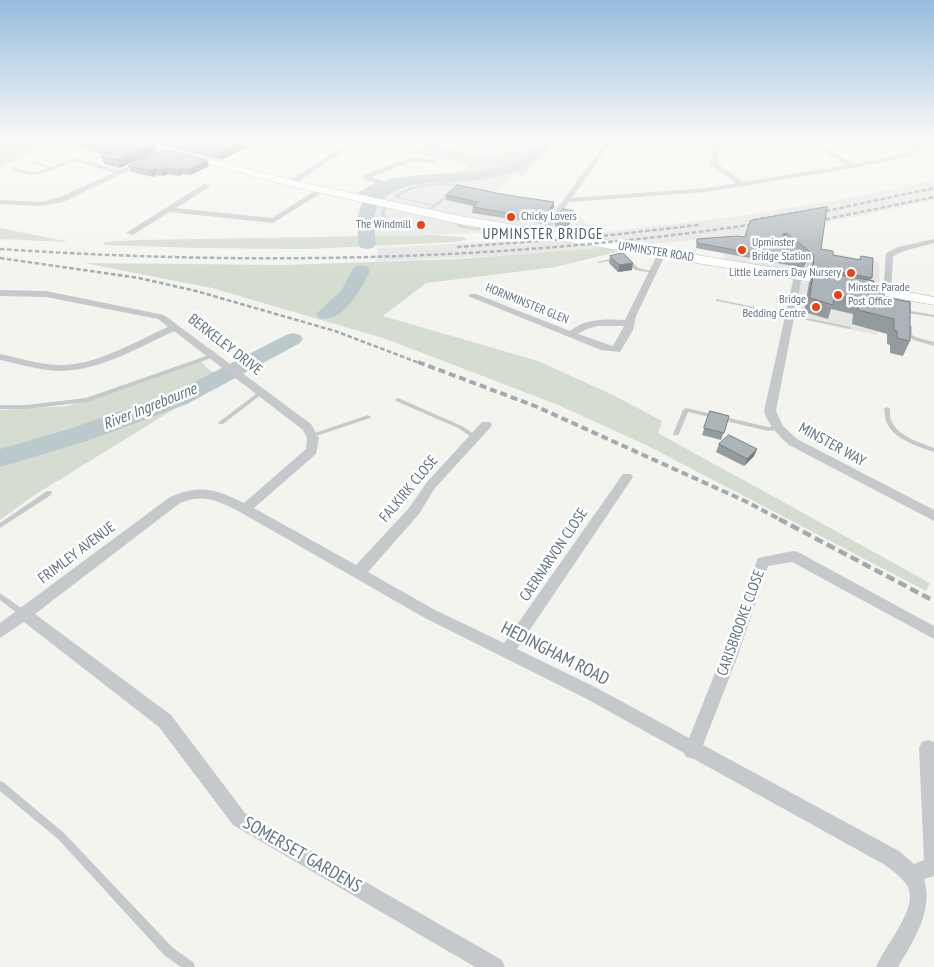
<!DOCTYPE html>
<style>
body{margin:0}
canvas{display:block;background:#f4f4ef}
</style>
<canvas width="934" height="967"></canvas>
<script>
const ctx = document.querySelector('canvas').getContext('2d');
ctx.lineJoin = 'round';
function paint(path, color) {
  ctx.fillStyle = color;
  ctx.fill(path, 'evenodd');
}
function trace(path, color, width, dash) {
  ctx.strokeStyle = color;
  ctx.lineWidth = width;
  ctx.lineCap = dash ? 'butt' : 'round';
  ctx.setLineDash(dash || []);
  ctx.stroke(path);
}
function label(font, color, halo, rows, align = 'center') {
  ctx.font = font + ' "PT Sans Narrow",sans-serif';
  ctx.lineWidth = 5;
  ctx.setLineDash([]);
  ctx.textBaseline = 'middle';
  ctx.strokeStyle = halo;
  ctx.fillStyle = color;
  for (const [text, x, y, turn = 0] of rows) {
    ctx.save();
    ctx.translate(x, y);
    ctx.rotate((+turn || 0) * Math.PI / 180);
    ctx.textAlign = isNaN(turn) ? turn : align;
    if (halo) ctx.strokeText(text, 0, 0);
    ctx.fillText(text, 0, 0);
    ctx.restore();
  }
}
paint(new Path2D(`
 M515 174 493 196 573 209 594 232 564 237 748 215 860 196 934 180V200L851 218 740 236 538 254 376 261 378 248 561 238 504 227 501 232 368 237 370 208 385 197 404 187 430 183 485 180Z
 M817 228 820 251 879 262 880 291 878 335 789 317 797 282 869 290 722 262 730 239Z`), '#e5e6e3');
paint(new Path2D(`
 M0 140H61L0 168Z
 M427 140C440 142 450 150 463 152 481 155 526 155 538 140H555L547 153 523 176 515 174 485 180 429 183 404 187 385 197 374 195 369 192 414 177 449 175 470 167 458 162 411 154Z
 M446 140H534C520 156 460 156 446 140Z
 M0 228 70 242 0 239Z
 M432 235 463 237 467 240 455 242 308 249 197 248 104 245 105 242 138 240Z
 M602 248 621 251 555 267 426 283 383 316 538 361 615 396 662 421 658 433 930 583 926 591 646 445 558 405 386 339 212 288 84 263 284 265 457 259Z
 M201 361 207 368 223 379 33 496 0 520V410L68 406Z`), '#d5dcd0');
paint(new Path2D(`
 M541 140H555C507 208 406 160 378 206 372 215 375 233 376 244L373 248 367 249 361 248 358 244C358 233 356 216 361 206 383 161 462 180 500 168 516 163 530 153 541 140Z
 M361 265 368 267 370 271C361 289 343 324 319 318L316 314 341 291 354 267Z
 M293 333 300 335 303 339 300 343 187 404 87 441 0 467V449L69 429 171 394 286 335Z`), '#bbc9cd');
const primary = new Path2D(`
 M119 140H136L291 180 460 216 806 273 934 297V305L806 281 460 224 290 186Z`);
trace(primary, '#b6babe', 1);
paint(new Path2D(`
 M556 140H559L557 142 555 141Z
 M74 158 77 159C68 164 40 176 31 175 24 174 16 171 11 168L13 167C31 172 30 175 49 168L32 163V161L52 167Z
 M443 183 459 184 461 186 427 214 424 213 432 206 393 197C407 185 426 184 443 183ZM443 185 457 186 434 205 398 197C411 187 428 186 443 185Z
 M388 204 391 205 385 211 386 228 400 227 402 228 401 229 384 230 382 229 381 211Z
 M463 219 466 220 461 225 475 228 496 227 498 228 496 229 475 230 457 227V225Z
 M799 254H803L811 262 808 278 804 277 807 262 799 256Z
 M617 257H619V259L599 263 597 262Z
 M626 259H630L638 268 655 272 653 273 635 270 626 261Z
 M907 296H911V311L934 315V317L907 313Z
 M716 299 850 327 852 328 850 329 718 301H716Z
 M908 326H912V335L918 338 934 342V346L914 340 908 337Z
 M212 354 214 355V357L87 402 26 409H0V405H26L86 398Z
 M260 391 262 392 263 393 262 394 223 424H219L218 423 219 422Z
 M398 398 462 426 478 437 475 439 473 438 458 428 396 401 395 400 396 399Z
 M887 407 890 409C890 412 890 415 890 417 895 436 919 442 934 448V452C919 447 896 440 888 425 885 420 885 415 884 409Z
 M686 408 768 427 777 426 780 428 777 430 768 431 688 412 679 434 678 435H674L673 434 683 410Z
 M368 415 371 417 370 418 316 436H312L311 435 312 434Z
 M47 491H51L52 493 51 495 0 528V523Z
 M0 593 27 612 28 614 27 616 24 617 21 616 0 600Z
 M0 781 3 782 64 833 173 948 194 963 195 967H181L165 956 58 839 0 791Z`), '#c6c9cc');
paint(new Path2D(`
 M152 140H161L146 147 141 146Z
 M353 140H361L293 185 286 183Z
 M607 140H613L572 198 707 188 736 183 710 164 715 140H721L717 163 743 182 847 165 811 145V140H817L816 143 855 164 910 152 914 148 912 140H918L920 148 912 156 854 168 707 192 569 202 546 236H540V232Z
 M412 157 434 159 437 161 434 163 413 161 372 177 382 181 396 177 400 179 384 185 358 200H352V196L375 183 363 179V175Z
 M73 158 120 170 144 160 149 161 63 202 40 206 0 204V200L40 202 58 198 114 173 73 160Z
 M204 184 211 186 176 208 272 218 319 188 326 190 273 223 169 212 133 235 126 233Z
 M934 239V243L904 251 893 256 891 292 889 294H883L886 253 898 247Z
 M662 250 666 253 636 316 633 330 620 352 601 350 468 296 470 294H476L570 331C585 318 607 319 625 320L658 253ZM598 326H624L613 346 578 334 587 329Z
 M798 273 802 276 776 411 783 426 797 439 934 510V521L789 445C778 435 768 425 764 411L794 276Z
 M0 290 46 291 164 315 311 424 319 438 316 454 254 508 356 565 409 508 427 482 482 422H490L492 425 490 428 435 488 419 514 368 572 435 610 504 643 623 474H631L633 477 631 480 517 649 597 688 689 738 721 658 758 558 793 551 798 552 934 626V639L792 562 768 566 737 658 703 745 899 851 914 864 924 860 919 748 922 742 928 740 934 742V876L924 879C934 910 913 942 898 967H876C884 947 916 911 909 890 906 880 893 871 885 865L694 759 686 757 684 753 585 698 425 618 240 512C219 501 203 493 180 503L35 614 171 715 245 813 502 960 505 967H475L233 825 159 727 24 622 0 638V623L170 497C200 484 216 489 244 503L306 449 307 438 303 430 174 331C138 348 101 370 61 371 41 371 20 364 0 360V354C19 358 38 364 58 365 96 366 134 342 168 327L158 319 46 297 0 296Z`), '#c6c9cc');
paint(primary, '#fff');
trace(new Path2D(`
 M812 214 934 188
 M753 220 817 209
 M812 222 934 197
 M457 247 593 237 699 225
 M0 249C254 266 511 261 762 223
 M0 258 139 278 196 291 335 331 422 364`), '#a3a9af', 2.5, [4.5, 2.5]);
trace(new Path2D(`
 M418 362 535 406 745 501 781 520`), '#a3a9af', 4, [7, 4]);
trace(new Path2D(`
 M779 519 934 601`), '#a3a9af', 4.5, [9, 4.5]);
paint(new Path2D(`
 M63 140H138L154 144 157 152 120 168 104 164 101 156 106 155 64 143Z
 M157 140H262L221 160 158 144Z
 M129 166H209L190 175 182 174 179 176 168 174 163 176 156 175 153 177 131 172Z
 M501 194 554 202V207L543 224 472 213 473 207V206L446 200V195Z
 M827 207 821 249 833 255 859 260 861 256 872 278 870 280 884 297 910 341 903 356 890 353V345L887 344V334L852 324 853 314 831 309 828 319 804 312 809 283 813 272H811L812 261 785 238H784L806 263 804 268 696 248 697 239 745 237Z
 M573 217 567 228 555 226V220Z
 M610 256 632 270 618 272 609 263Z
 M710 411 729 416 721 440 702 435Z
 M719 444 757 449 754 456 744 466 716 452Z`), '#939b9f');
paint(new Path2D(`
 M245 140H262L221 160 220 152Z
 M154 144 157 152 120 168 117 160Z
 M207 160 209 166 190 175 188 170Z
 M166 168 168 174 163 176 161 170Z
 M181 168 182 174 179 176 177 170Z
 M155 169 156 175 153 177 151 171Z
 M554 202V207L543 224 544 219Z
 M574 211 573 217 567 228 568 222Z
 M787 233 785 238 782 239 783 234Z
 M633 263 632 270 618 272 619 265Z
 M757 449 754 456 744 466 747 459Z`), '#787e82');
const building = new Path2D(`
 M78 140H138L154 144 117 160 101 156 116 150Z
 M171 140H245L220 152Z
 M166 149 207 160 188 170 181 168 177 170 166 168 161 170 155 169 151 171 129 166Z
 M458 185 501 194 554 202 544 219 473 207 477 202 446 195Z
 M827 207 821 249 833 251V255L860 260 861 256 873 258 872 278 813 267 814 255 787 233 783 234V238L807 257 806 263 697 243V239L737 236 745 237 750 221Z
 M563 209 574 211 568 222 555 220Z
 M623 253 633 263 619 265 610 256Z
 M814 270 874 281V285L884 287V297L910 302V341L897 338V331L894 330V319L858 310 859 300 834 295 833 305 810 298Z
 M710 411 729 416 724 433 704 428Z
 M729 435 757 449 747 459 719 444Z`);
paint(building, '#abb4b9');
trace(building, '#787e82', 1);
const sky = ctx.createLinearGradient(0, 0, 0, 276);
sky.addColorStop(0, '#96bcdd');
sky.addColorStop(0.51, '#fafaf8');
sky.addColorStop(1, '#fafaf800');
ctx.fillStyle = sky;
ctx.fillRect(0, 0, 934, 276);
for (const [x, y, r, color] of [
 [511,217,5,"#f4410f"],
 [421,225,5,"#f4410f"],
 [742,250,5,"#f4410f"],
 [851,273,5,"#f4410f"],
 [838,295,5,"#f4410f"],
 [816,307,5,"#f4410f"]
]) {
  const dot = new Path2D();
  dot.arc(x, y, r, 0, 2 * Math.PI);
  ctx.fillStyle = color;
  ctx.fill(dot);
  trace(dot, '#fff', 2);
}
label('12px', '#607484', '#fff', [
 ["Chicky Lovers",521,217],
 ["The Windmill",411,225,"right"],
 ["Upminster",752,243],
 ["Bridge Station",752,257],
 ["Little Learners Day Nursery",841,273,"right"],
 ["Minster Parade",848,288],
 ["Post Office",848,302],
 ["Bridge",806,300,"right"],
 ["Bedding Centre",806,314,"right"]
], 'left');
label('12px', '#607484', '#fff', [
 ["UPMINSTER ROAD",656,252,9],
 ["HORNMINSTER GLEN",527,304,22]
]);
ctx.letterSpacing = '1px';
label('15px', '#4f5d68', '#fff', [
 ["UPMINSTER BRIDGE",543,235]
]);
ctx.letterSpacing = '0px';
label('15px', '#607484', '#fff', [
 ["BERKELEY DRIVE",225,345,38],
 ["MINSTER WAY",832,445,29],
 ["FALKIRK CLOSE",409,489,-50],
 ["FRIMLEY AVENUE",77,553,-37],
 ["CAERNARVON CLOSE",554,555,-56],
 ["CARISBROOKE CLOSE",741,623,-70]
]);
label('italic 16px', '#5b7882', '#fff', [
 ["River Ingrebourne",150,407,-22]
]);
label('18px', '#607484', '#fff', [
 ["HEDINGHAM ROAD",555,654,27],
 ["SOMERSET GARDENS",302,855,30]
]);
</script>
